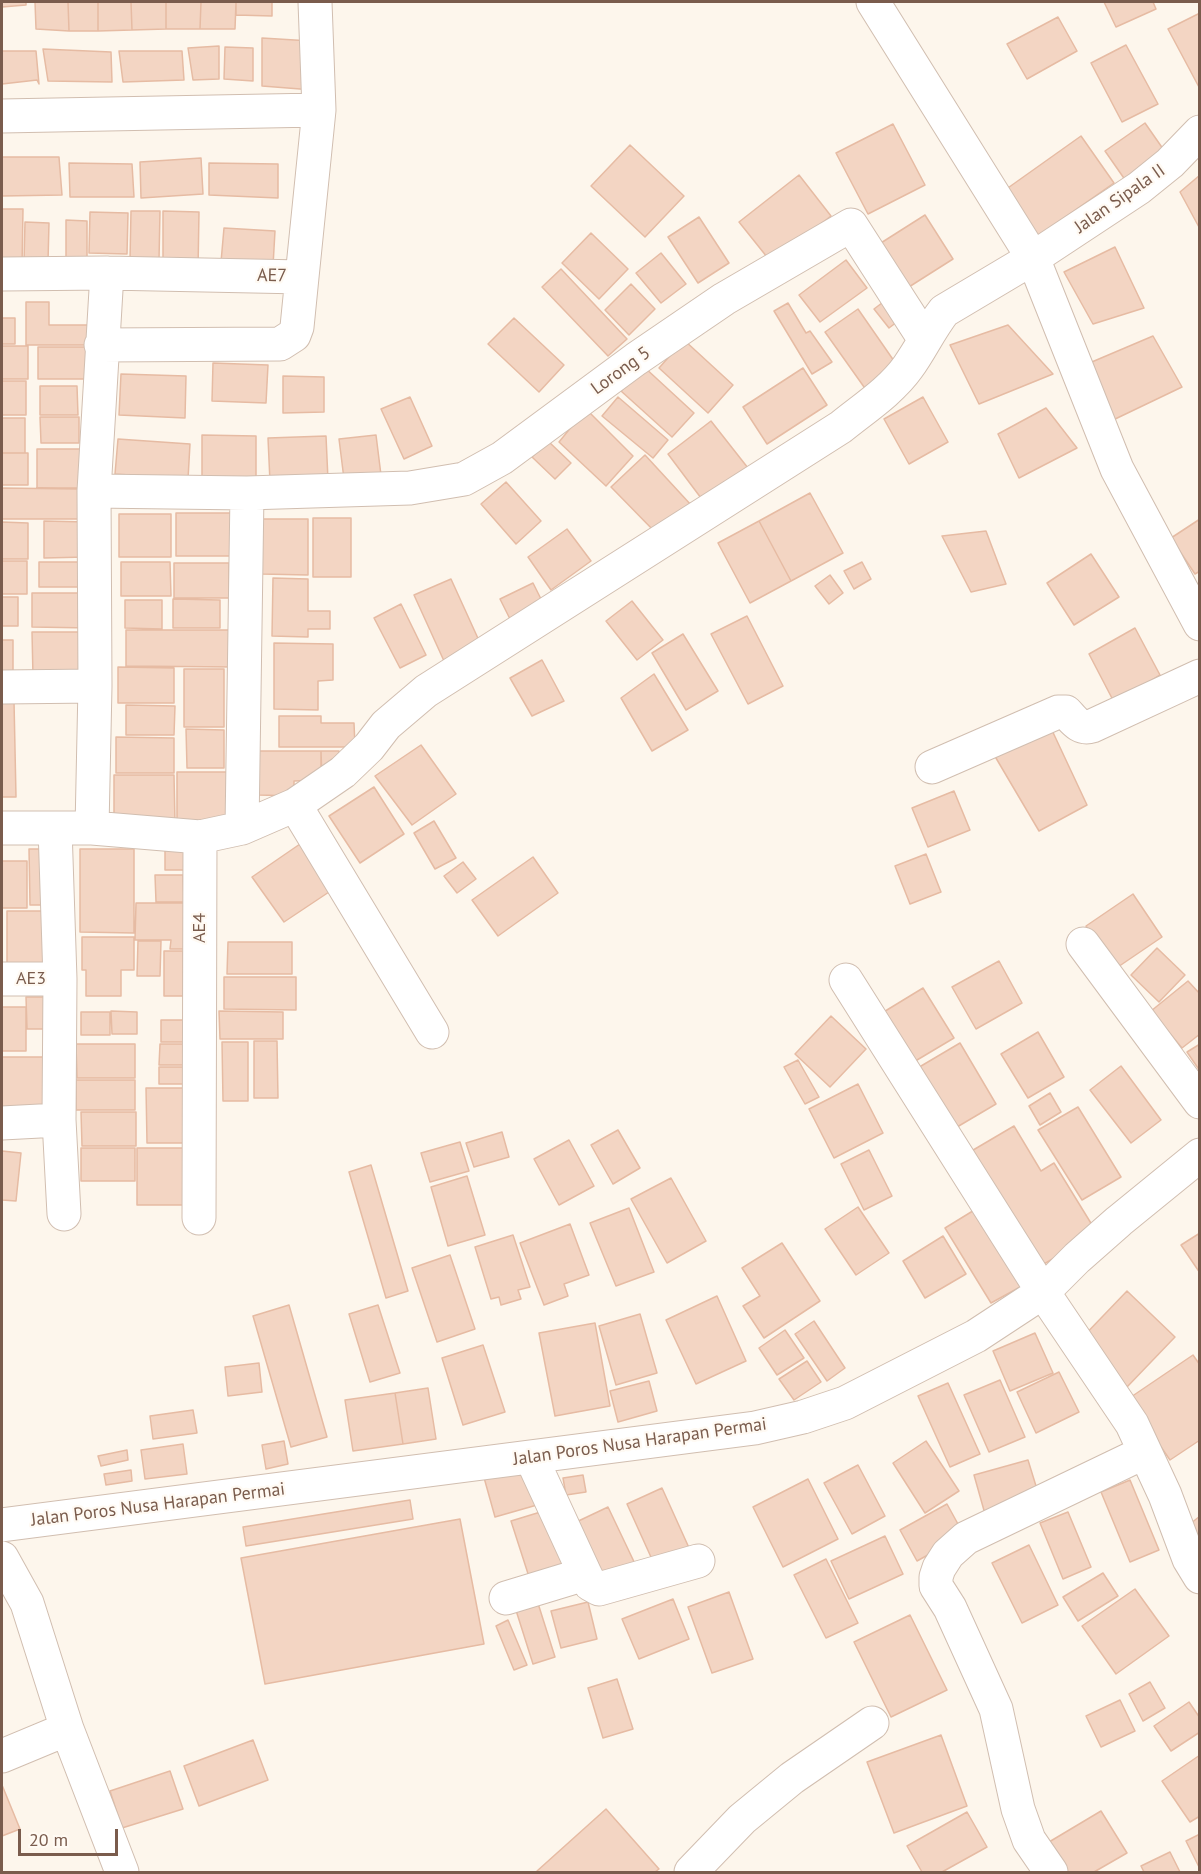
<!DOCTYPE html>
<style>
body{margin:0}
#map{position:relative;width:1201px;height:1874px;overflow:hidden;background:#fdf6ec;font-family:"PT Sans",sans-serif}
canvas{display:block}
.frame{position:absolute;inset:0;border:3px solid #7a5c4d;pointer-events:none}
.scale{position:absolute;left:18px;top:1829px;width:100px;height:27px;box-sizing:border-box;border:3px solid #7a5c4d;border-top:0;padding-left:8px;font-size:18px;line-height:21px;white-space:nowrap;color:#7a5c4d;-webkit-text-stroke:4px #fffaf3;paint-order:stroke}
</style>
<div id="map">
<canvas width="1201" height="1874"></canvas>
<div class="frame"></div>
<div class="scale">20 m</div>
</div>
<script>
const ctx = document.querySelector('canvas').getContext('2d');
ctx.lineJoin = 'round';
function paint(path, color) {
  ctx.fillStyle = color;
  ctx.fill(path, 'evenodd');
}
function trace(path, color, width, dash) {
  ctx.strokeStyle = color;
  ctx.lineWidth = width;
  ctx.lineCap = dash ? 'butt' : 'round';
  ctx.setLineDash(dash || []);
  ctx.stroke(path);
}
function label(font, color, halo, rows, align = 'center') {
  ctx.font = font + ' "PT Sans",sans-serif';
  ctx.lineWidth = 4.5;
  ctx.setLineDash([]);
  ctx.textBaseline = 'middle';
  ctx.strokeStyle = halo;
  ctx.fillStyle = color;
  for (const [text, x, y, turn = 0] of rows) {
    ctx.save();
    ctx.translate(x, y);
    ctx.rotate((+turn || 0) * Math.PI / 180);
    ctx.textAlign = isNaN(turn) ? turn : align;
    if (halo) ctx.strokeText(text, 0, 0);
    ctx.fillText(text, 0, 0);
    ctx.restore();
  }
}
const building = new Path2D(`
 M2 2H26V5L2 7Z
 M35 2H68L69 31 36 29Z
 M68 2H98V31H69Z
 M98 2H131L132 30 98 31Z
 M131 2H166V29L132 30Z
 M166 2H201L200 29H166Z
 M201 2H236L235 29H200Z
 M236 2H272V16L236 15Z
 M1104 2H1153L1156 9 1116 27Z
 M1200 13V89L1168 29Z
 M1058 17 1077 51 1027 79 1007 44Z
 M262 38 311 41 313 90 262 86Z
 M1126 45 1158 104 1122 122 1091 63Z
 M219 46V79L193 80 188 48Z
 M225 47 253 48V81L224 79Z
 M43 49 111 52 112 82 48 81Z
 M2 51H36L39 84 37 80 2 84Z
 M119 51H182L184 80 123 82Z
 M1145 123 1168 156 1128 184 1105 151Z
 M893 124 925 185 868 214 836 153Z
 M1081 136 1114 183 1038 236 1005 190Z
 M630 145 684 196 645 237 591 186Z
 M2 157H59L62 195 2 196Z
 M201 158 203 194 141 198 140 162Z
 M69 163 132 164 134 197H70Z
 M209 163 278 164V198L209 195Z
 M799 175 831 216 771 262 739 222Z
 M1200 175V229L1180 192Z
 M2 209H23L22 267 2 266Z
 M131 211H160L159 260H130Z
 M163 211 199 212 198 270 163 269Z
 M90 212 128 213 127 254 89 253Z
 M925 215 953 259 901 292 873 248Z
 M699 217 729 263 698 283 668 237Z
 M66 220 87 221V259H66Z
 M25 222 49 223 48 262H24Z
 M224 228 275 231 273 266 221 262Z
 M591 233 628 269 599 299 562 263Z
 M1115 247 1144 308 1093 324 1064 272Z
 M661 253 686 284 661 303 636 273Z
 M846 260 867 288 820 322 799 295Z
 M561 269 627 339 608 356 542 287Z
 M631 284 655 309 629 335 605 310Z
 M895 293 910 312 889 328 874 309Z
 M26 302H49V325H89V345H26Z
 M788 303 806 333 810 331 832 362 812 374 774 311Z
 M858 309 901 371 869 394 825 332Z
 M2 318H15V344H2Z
 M514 318 564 365 539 392 488 344Z
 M1008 325 1053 374 979 404 950 345Z
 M1153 336 1182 387 1111 421 1080 367Z
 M684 340 733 385 708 413 659 368Z
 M2 346H28V379H2Z
 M38 347H88V379H38Z
 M213 363 268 365 266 403 212 401Z
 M643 366 694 413 672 437 621 391Z
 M803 368 827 405 767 444 743 407Z
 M121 374 186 376 185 418 119 415Z
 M283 376 324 377V412L283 413Z
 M2 381H26V415H2Z
 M40 386H77L78 415H40Z
 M410 397 432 446 404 459 381 409Z
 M618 397 668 440 653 458 602 416Z
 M923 397 948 442 909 464 884 419Z
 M1046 408 1077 448 1019 478 998 434Z
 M586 409 633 456 606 486 559 442Z
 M40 417H79V443H41Z
 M2 418H25V453H2Z
 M711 421 748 468 704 502 668 454Z
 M202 435 256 436V477H202Z
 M376 435 381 475 344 479 339 439Z
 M326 436 328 480 270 482 268 438Z
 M118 439 190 444 188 479 115 474Z
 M548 441 571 463 555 479 532 457Z
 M37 449H87V488H37Z
 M2 453H28V485H2Z
 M645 455 692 506 656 533 611 487Z
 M506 482 541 521 516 544 481 504Z
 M2 488 78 489V519H2Z
 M810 493 843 553 791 581 759 521Z
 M176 513H234V556H176Z
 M119 514H171V557H119Z
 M313 518H351V577H313Z
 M261 519H308V575L261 574Z
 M1200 519V571L1195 574 1171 538Z
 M44 521 86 522V557L44 558Z
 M759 521 791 581 750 603 718 543Z
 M2 522 28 523V559H2Z
 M567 529 591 561 551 590 528 557Z
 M986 531 1006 584 971 592 942 536Z
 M1091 554 1119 597 1074 625 1047 583Z
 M2 561H27V594H2Z
 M39 562H80L79 587H39Z
 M121 562H170L171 596H121Z
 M862 562 871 579 854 589 844 571Z
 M174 563H229V598H174Z
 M830 575 843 593 829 604 815 586Z
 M273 578 308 579V611H330V629H308V637L272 636Z
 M451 579 481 645 444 661 414 595Z
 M533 583 547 611 514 627 500 599Z
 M32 593H92L91 628 32 627Z
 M2 597H18V626H2Z
 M173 599 220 600V628H173Z
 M125 600H162V629L125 628Z
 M632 601 663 640 637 660 606 621Z
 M401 604 426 655 400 668 374 618Z
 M747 616 783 686 748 704 711 634Z
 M1135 628 1160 675 1115 704 1089 654Z
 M126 630H233V667L126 666Z
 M32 632H90L91 677H33Z
 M683 634 718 691 686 710 652 653Z
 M2 640H13V679H2Z
 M274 643 333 644V680L318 681V710L274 709Z
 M542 660 564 701 532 716 510 678Z
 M118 667 174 668V703H118Z
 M184 669H224V727H184Z
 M654 674 688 730 652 751 621 698Z
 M2 701H14L16 797H2Z
 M126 705 175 706 174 735H126Z
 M279 716H321V723H354L355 747H279Z
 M1050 726 1087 805 1039 831 993 753Z
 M186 729 224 730V768H187Z
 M116 737 174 738V773H116Z
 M421 745 456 794 412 825 375 776Z
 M259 751H321L322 780 294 781V796L259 795Z
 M321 751H339V771H321Z
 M177 772H231V826L177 825Z
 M114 775H174L175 823H114Z
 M374 787 404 834 360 863 329 816Z
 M954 791 970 830 928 847 912 808Z
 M434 821 456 858 435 869 414 833Z
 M300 844 332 890 284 922 252 877Z
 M29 849H50V905H30Z
 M80 849H134V933L80 932Z
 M165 850H196V870H165Z
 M926 854 941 892 910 904 895 866Z
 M533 857 558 893 498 936 472 900Z
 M2 861H27V908H2Z
 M463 862 476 879 457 893 444 876Z
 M155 875H183L184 902H156Z
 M1133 894 1162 937 1115 969 1086 926Z
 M136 903H197V949H170L171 940H135Z
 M7 911H49L50 968H7Z
 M82 937H134V970H121V996H86V970H82Z
 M138 941H161L160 976H137Z
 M228 942H292V974H227Z
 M1157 948 1185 975 1159 1002 1131 975Z
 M164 951H183V996H164Z
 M999 961 1022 1003 976 1029 952 987Z
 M224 977H296V1010L224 1009Z
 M1188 981 1200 994V1034L1182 1048 1151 1011Z
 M923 988 954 1038 912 1063 882 1013Z
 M26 997H49V1029H27Z
 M2 1007H26V1051H2Z
 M111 1011 137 1012V1034H112Z
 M219 1011 283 1012V1039H220Z
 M81 1012H110V1035H81Z
 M831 1016 866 1049 830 1087 795 1054Z
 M161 1020H186V1042H161Z
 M1038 1032 1064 1077 1028 1098 1001 1054Z
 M254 1041H277L278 1098H254Z
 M222 1042H248V1101H223Z
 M960 1043 996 1104 952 1130 916 1069Z
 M76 1044H135V1078H77Z
 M160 1044H185V1065H159Z
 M1200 1044V1071L1187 1052Z
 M2 1057H46V1116L2 1117Z
 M798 1060 819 1097 805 1104 784 1067Z
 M1121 1066 1161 1120 1131 1143 1090 1090Z
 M159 1067H197V1084H159Z
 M76 1080H135V1110H76Z
 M858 1084 883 1133 834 1158 809 1109Z
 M146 1088H187L188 1143H147Z
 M1050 1093 1061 1112 1040 1125 1029 1106Z
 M1078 1107 1121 1177 1082 1200 1038 1130Z
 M81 1112H136V1146H82Z
 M1014 1126 1041 1171 1054 1163 1097 1233 1032 1271 963 1156Z
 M618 1130 640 1168 613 1184 591 1145Z
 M502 1132 509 1157 474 1167 466 1143Z
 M569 1140 594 1186 559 1205 534 1159Z
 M460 1142 469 1171 430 1182 421 1153Z
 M81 1148H135V1181H81Z
 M137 1148H197V1205H137Z
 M869 1150 892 1196 864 1210 841 1164Z
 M2 1151 21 1153 16 1201 2 1200Z
 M371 1165 408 1291 386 1298 349 1172Z
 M467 1176 485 1235 448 1246 431 1187Z
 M671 1178 706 1241 667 1263 631 1199Z
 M858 1207 889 1253 856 1275 825 1229Z
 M629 1208 654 1272 616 1286 590 1223Z
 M976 1209 1022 1286 991 1303 945 1228Z
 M570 1224 589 1275 564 1284 568 1296 544 1305 520 1243Z
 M1200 1233V1273L1181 1245Z
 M513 1235 530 1287 518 1290 521 1299 501 1305 499 1297 491 1299 475 1247Z
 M943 1236 966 1274 925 1298 903 1261Z
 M782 1243 820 1301 764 1338 743 1306 760 1296 742 1268Z
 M450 1255 475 1329 437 1342 412 1268Z
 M1127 1291 1175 1337 1127 1387 1078 1342Z
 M717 1296 746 1361 696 1384 666 1320Z
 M289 1305 327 1437 291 1447 253 1316Z
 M378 1305 400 1373 370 1382 349 1314Z
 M640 1314 657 1373 616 1385 599 1326Z
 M814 1321 845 1368 827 1381 795 1334Z
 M595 1323 610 1406 555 1416 539 1333Z
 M785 1330 804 1358 777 1375 759 1348Z
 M1035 1333 1053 1373 1010 1391 993 1351Z
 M483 1345 505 1412 463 1425 442 1358Z
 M1193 1355 1200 1365V1440L1170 1460 1128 1399Z
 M807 1361 821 1382 794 1400 779 1379Z
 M259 1363 262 1392 228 1396 225 1367Z
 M1059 1372 1079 1412 1036 1433 1017 1392Z
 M1000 1380 1025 1437 989 1452 964 1395Z
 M649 1381 657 1411 618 1422 610 1391Z
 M948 1383 980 1454 950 1467 918 1396Z
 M428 1388 436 1439 403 1444 395 1393Z
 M395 1393 403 1444 353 1451 345 1400Z
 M193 1410 197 1433 153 1439 150 1416Z
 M284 1441 288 1464 266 1469 262 1445Z
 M926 1441 959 1491 925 1513 893 1463Z
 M183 1444 187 1474 145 1479 141 1450Z
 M127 1450 128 1460 101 1466 98 1456Z
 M1028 1460 1040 1499 985 1514 974 1475Z
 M525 1462 537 1505 495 1517 483 1474Z
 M858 1465 885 1516 852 1534 824 1483Z
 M131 1470 132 1481 106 1485 104 1474Z
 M583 1475 586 1492 566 1495 563 1478Z
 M808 1479 838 1539 783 1567 753 1507Z
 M1130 1480 1159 1550 1130 1562 1101 1492Z
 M662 1488 690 1550 655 1566 627 1504Z
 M410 1500 413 1519 246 1546 243 1527Z
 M947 1504 964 1535 917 1561 900 1530Z
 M608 1507 637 1568 599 1586 570 1525Z
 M547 1510 567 1572 531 1583 511 1521Z
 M1068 1512 1091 1567 1063 1579 1040 1523Z
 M1200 1516V1546L1185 1528Z
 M460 1519 484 1644 265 1684 241 1558Z
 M885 1536 903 1574 849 1599 831 1561Z
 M1029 1545 1058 1605 1022 1623 992 1563Z
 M826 1559 858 1623 826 1638 794 1575Z
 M1103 1573 1118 1596 1078 1621 1063 1597Z
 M1135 1589 1169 1636 1116 1674 1082 1626Z
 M729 1592 753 1659 712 1673 688 1607Z
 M536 1597 555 1657 533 1664 514 1604Z
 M673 1599 689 1639 639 1659 622 1619Z
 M588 1602 597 1639 561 1648 551 1611Z
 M910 1615 947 1690 891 1717 854 1642Z
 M508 1620 527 1665 514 1670 496 1626Z
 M617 1679 633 1729 603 1738 588 1688Z
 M1150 1682 1165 1708 1143 1721 1129 1694Z
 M1120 1700 1135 1731 1101 1747 1086 1716Z
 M1189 1702 1200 1718V1732L1171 1751 1154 1726Z
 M941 1735 967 1806 894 1833 867 1762Z
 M253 1740 268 1780 199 1806 184 1766Z
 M1200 1755V1816L1190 1822 1162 1781Z
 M170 1771 183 1809 122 1828 110 1791Z
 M2 1785 20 1829 2 1836Z
 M606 1809 659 1869 655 1872H538L537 1871Z
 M1101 1811 1127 1853 1094 1872H1061L1044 1845Z
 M967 1812 987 1847 942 1872H922L907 1846Z
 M1200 1834V1869L1186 1841Z
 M1170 1852 1180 1872H1144L1141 1866Z`);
paint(building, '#f3d5c3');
trace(building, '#e6bba3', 1.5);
const minor = new Path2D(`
 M873 2 1033 258 1117 469 1200 624
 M2 116 319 110
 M2 274 107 273 302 277 319 110 315 2
 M101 345 280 344 294 335 297 327 302 277
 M94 491 247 493 242 828
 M247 493 410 488 464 479 502 458 636 359 724 299 851 225 925 340
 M2 687 95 686
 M932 767 1058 712H1066C1073 719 1079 730 1092 726L1200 676
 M295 805 432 1032
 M2 828H92L200 837 199 1218
 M55 828 60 979 59 1120 64 1214
 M92 828 95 686 94 491 107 273
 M200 837 242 828 295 805 343 772 369 747 386 725 426 691 841 427C863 409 891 391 908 367 921 349 930 329 944 311L1033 258 1139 188 1170 163 1200 132
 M1083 944 1200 1102
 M2 979H60
 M846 980 1043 1292 1132 1424 1165 1495 1189 1559 1200 1577
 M2 1123 59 1120
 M2 1525 755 1428 803 1417 845 1403 976 1336 1043 1292 1077 1258 1119 1221 1200 1155
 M2 1558 27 1603 67 1729 2 1756
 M585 1574 590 1584 599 1589 698 1561
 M506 1598 585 1574 531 1457
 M67 1729 122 1872
 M691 1872 742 1819 792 1778 872 1723
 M1051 1872 1029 1840 1018 1809 996 1709 950 1608 936 1586V1577L939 1568 948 1554 966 1538 1145 1452`);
trace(minor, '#d1beb0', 35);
trace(minor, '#fff', 33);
label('18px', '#7a5c4d', '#fffaf3', [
 ["Jalan Sipala II",1120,199,-35],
 ["AE7",272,276,1],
 ["Lorong 5",621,371,-36],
 ["AE4",200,928,-90],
 ["AE3",31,979],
 ["Jalan Poros Nusa Harapan Permai",640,1442,-8],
 ["Jalan Poros Nusa Harapan Permai",158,1505,-7]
]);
</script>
